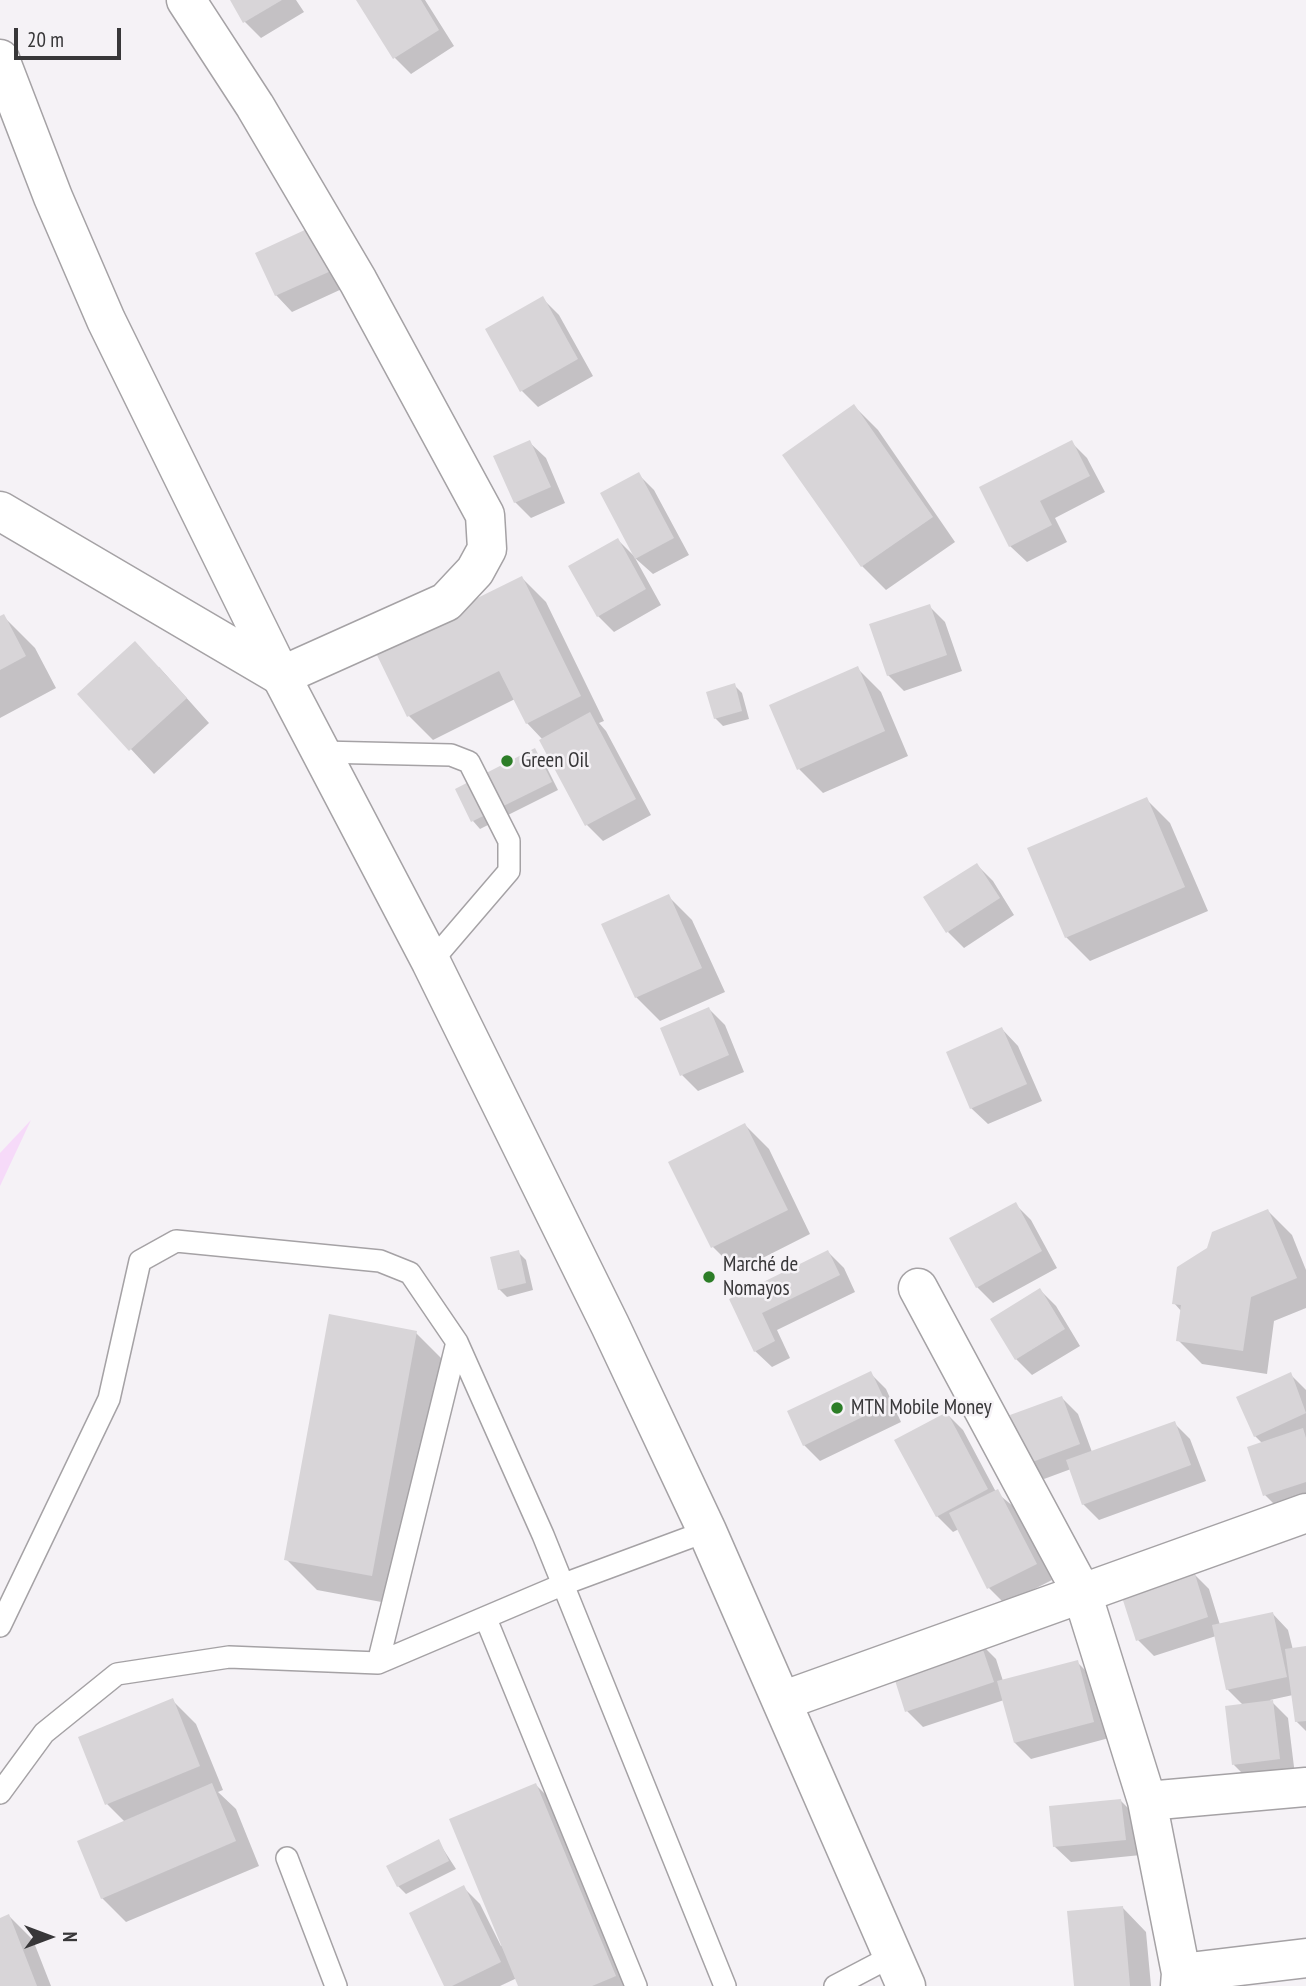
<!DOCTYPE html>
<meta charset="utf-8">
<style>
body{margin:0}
#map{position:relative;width:1306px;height:1986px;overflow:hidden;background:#f5f2f6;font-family:"PT Sans Narrow",sans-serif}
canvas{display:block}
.north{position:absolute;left:14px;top:1902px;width:70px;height:70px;-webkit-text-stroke:5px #f5f2f6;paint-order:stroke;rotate:90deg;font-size:19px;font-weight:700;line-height:28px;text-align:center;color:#383739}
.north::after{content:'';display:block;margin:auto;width:24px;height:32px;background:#383739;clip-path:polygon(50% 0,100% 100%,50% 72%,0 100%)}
.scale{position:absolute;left:14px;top:28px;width:107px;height:32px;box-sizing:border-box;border:4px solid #383739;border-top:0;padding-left:9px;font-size:21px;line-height:24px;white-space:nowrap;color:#383739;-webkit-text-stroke:5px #f5f2f6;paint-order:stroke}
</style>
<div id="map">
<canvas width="1306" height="1986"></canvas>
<div class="north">N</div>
<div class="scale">20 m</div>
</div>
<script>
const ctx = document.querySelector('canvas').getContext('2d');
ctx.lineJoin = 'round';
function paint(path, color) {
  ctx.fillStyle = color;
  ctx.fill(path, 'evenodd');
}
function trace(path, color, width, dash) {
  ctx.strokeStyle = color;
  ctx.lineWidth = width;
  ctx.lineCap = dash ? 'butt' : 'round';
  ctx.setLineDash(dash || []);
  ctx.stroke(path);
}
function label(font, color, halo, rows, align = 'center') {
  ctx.font = font + ' "PT Sans Narrow",sans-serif';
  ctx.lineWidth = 5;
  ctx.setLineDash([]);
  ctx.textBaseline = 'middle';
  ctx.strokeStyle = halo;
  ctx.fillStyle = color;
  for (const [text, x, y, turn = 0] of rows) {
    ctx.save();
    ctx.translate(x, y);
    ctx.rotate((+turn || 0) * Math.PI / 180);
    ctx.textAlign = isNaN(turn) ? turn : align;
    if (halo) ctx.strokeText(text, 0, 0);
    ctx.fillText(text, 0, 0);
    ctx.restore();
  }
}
paint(new Path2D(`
 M31 1120 0 1186V1153Z`), '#f6daf9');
paint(new Path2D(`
 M232 0H296L304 12 261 38 245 22Z
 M358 0H425L454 46 411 74 395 58Z
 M322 224 357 282 292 312 276 295 258 254Z
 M543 299 559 315 593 376 538 407 522 391 488 329Z
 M854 406 878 430 955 542 886 590 862 566 785 455Z
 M529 442 546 458 565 503 531 518 515 502Z
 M1071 442 1087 458 1105 492 1055 518 1067 542 1027 562 1010 546Z
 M638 474 654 490 689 555 653 574 635 558 661 605 614 632 598 616 618 540 635 557Z
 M522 578 546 602 604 721 599 723 606 731 651 815 603 841 587 825 543 740 527 723 515 699 433 740 409 716 376 650Z
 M929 606 945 622 962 671 904 691 888 675Z
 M4 617 35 648 56 688 0 718V618Z
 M159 667 209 723 154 774 80 694Z
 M857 668 881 692 908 756 823 793 799 769Z
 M734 685 742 693 749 719 723 726 715 718Z
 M534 750 542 758 558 790 480 829 473 821 457 790Z
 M1146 799 1170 823 1208 911 1090 961 1066 937Z
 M977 865 993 881 1014 915 964 948 948 932Z
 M668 896 692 920 725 992 660 1021 636 997Z
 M709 1009 725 1025 744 1072 698 1091 682 1075Z
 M1002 1029 1018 1046 1042 1101 988 1124 971 1108Z
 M745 1125 769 1149 810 1234 737 1271 713 1247 671 1162Z
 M1015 1204 1031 1220 1057 1268 993 1303 977 1287Z
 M1268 1211 1292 1235 1306 1270V1308L1274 1321 1267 1374 1202 1364 1178 1340 1182 1312 1174 1303Z
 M518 1252 526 1260 533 1290 507 1297 499 1289Z
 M828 1252 844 1268 855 1292 777 1330 790 1358 772 1367 755 1351 731 1300Z
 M1040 1290 1056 1306 1080 1346 1032 1375 1016 1359Z
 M416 1333 447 1364 403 1606 317 1590 286 1559Z
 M870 1373 886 1389 901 1422 820 1461 804 1445Z
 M1290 1374 1306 1390V1503L1281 1511 1265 1495 1263 1444 1255 1436Z
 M1062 1398 1078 1414 1092 1452 1174 1423 1190 1439 1206 1481 1099 1520 1083 1504 1071 1469 1044 1479 1028 1463Z
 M947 1414 963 1430 996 1492 1014 1507 1052 1580 1005 1604 989 1588 959 1529 953 1532 937 1516Z
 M1193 1573 1209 1589 1220 1625 1272 1613 1288 1630 1293 1650 1306 1648V1731L1296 1721 1293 1695 1270 1700 1288 1718 1295 1775 1250 1781 1234 1765 1243 1705 1227 1689 1216 1636 1154 1656 1138 1640Z
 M980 1643 996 1659 1003 1681 1077 1662 1093 1678 1109 1738 1031 1759 1015 1743 1004 1700 923 1727 907 1711Z
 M172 1700 196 1724 223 1790 218 1792 236 1809 259 1866 126 1922 102 1898 125 1822 107 1804Z
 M536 1785 567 1816 637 1986H520L517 1978 500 1986H446L464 1888 480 1904 501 1946 503 1945Z
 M1121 1801 1137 1817 1141 1855 1071 1862 1054 1846Z
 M438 1841 456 1869 406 1894 398 1886Z
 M1122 1907 1146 1932 1151 1986H1075Z
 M9 1916 33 1940 51 1986H0V1920Z`), '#0003');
paint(new Path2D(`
 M230 0H282L243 23Z
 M356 0H421L439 30 393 59Z
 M322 222 342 266 275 296 255 253Z
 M543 296 578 359 520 392 485 329Z
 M854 404 933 517 861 567 782 455Z
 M530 440 551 487 514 503 493 456Z
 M1072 440 1090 476 1040 501 1052 525 1009 547 979 487Z
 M639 472 674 538 635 559 600 493Z
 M618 538 646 589 597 617 568 566Z
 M522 576 581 696 526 724 499 671 407 717 374 649Z
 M930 604 947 655 887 676 869 624Z
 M4 614 26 656 0 670V616Z
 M135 641 187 698 129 751 77 694Z
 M858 666 885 731 797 770 769 705Z
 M735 683 742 711 714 719 706 692Z
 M590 712 636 799 585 826 539 740Z
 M535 748 552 782 471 822 455 789Z
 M1147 797 1185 887 1065 938 1027 848Z
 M977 863 1000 898 946 933 923 897Z
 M669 894 702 968 635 998 601 924Z
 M709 1007 729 1055 680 1076 660 1028Z
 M1002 1027 1027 1084 970 1109 946 1052Z
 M745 1123 788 1210 711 1248 668 1162Z
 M1016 1202 1042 1251 976 1288 949 1238Z
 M1268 1209 1297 1278 1251 1297 1243 1351 1176 1341 1181 1305 1172 1304 1177 1267 1207 1248 1212 1232Z
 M519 1250 526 1283 498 1290 490 1257Z
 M828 1250 840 1275 762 1313 775 1341 754 1352 729 1299Z
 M1040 1288 1065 1329 1015 1360 990 1319Z
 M329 1314 417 1331 372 1576 284 1560Z
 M871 1371 887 1405 803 1446 787 1411Z
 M1291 1372 1306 1413 1254 1437 1236 1397Z
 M1062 1396 1080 1444 1027 1464 1010 1415Z
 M947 1412 988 1489 936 1517 894 1440Z
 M1175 1421 1191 1465 1082 1505 1066 1460Z
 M1303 1428 1306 1438V1482L1263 1496 1247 1447Z
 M998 1489 1037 1564 987 1589 949 1513Z
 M1194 1571 1208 1617 1136 1641 1121 1594Z
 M1273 1612 1287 1677 1226 1690 1212 1625Z
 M980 1641 994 1682 905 1712 892 1671Z
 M1306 1646V1721L1295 1722 1285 1649Z
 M1078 1660 1094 1722 1014 1743 997 1681Z
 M173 1698 200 1766 105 1805 78 1737Z
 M1273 1700 1280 1759 1232 1765 1225 1706Z
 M212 1783 236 1841 101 1899 77 1841Z
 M536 1783 616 1976 592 1986H518L449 1819Z
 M1121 1799 1126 1840 1053 1847 1049 1806Z
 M439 1839 449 1861 397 1887 386 1866Z
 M464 1885 501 1962 452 1986H444L409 1913Z
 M1123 1906 1130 1986H1074L1067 1911Z
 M9 1914 37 1986H0V1918Z`), '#d8d5d8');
const lane = new Path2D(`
 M321 752 451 755 469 762 509 841V871L431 962
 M486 1619 636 1986
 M0 1626 109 1399 140 1261 176 1241 380 1261 410 1273 457 1342 543 1535 725 1986
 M378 1663 457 1342
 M0 1793 44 1733 117 1674 229 1657 378 1663 564 1584 707 1531
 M287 1858 336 1986
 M835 1986 894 1955`);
const street = new Path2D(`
 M0 511 281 676 446 602 475 571 487 549 485 515 358 281 255 106 186 0
 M918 1288 1082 1593 1147 1801 1181 1973 1180 1986
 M782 1701 1306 1513
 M1147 1801 1306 1787
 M1181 1973 1306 1958`);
const highway = new Path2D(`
 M0 59 53 197 106 320 281 676 431 962 610 1325 707 1531 906 1986`);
trace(lane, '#a5a2a5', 24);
trace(street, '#a5a2a5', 41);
trace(highway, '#a5a2a5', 41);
trace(lane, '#fff', 21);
trace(street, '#fff', 38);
trace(highway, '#fff', 38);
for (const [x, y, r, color] of [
 [507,761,7,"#2c7d27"],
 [709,1277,7,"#2c7d27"],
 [837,1408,7,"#2c7d27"]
]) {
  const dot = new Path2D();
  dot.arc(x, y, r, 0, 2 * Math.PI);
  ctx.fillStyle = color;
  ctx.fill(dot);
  trace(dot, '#f5f2f6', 2.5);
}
label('21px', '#383739', '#f5f2f6', [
 ["Green Oil",521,761],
 ["Marché de",723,1265],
 ["Nomayos",723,1289],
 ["MTN Mobile Money",851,1408]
], 'left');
</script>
